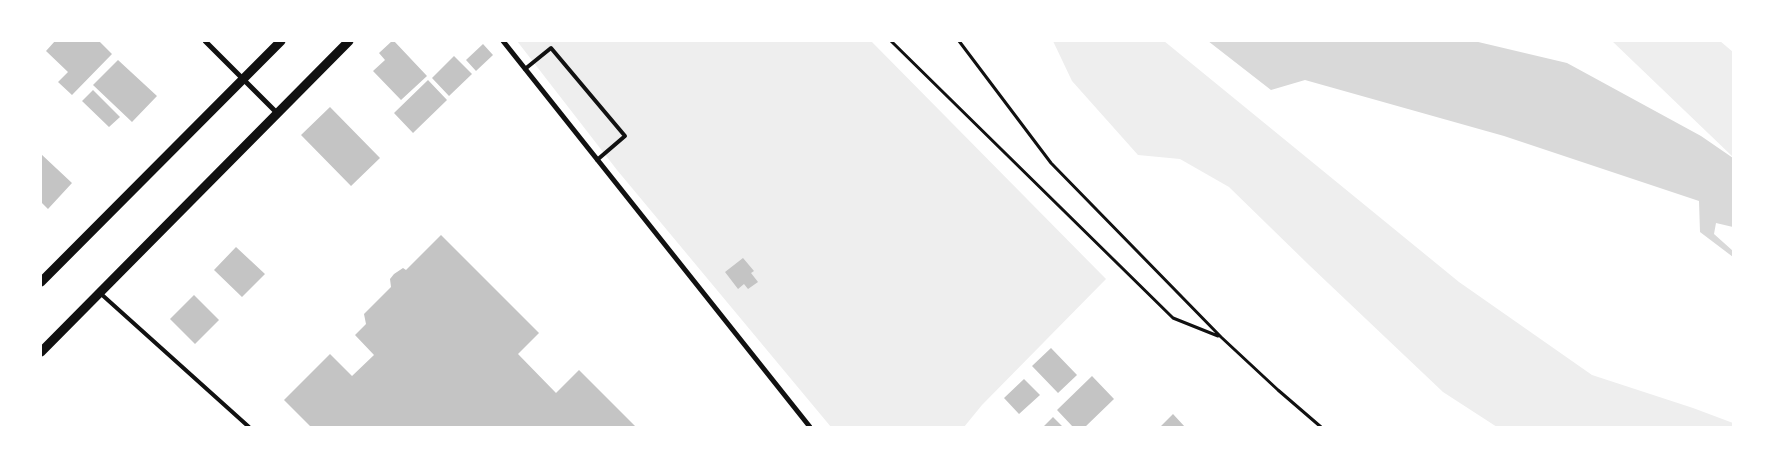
<!DOCTYPE html>
<html>
<head>
<meta charset="utf-8">
<style>
  body { margin:0 }
  #map { position:relative; width:1774px; height:468px; overflow:hidden; background:#fff; font-family:"Exo 2",sans-serif }
  canvas { display:block }
  .frame { position:absolute; inset:0; border:42px solid #fff; pointer-events:none }
</style>
</head>
<body>
<div id="map">
<canvas width="1774" height="468"></canvas>
<div class="frame"></div>
</div>
<script>
const g = document.querySelector('canvas').getContext('2d');
g.lineJoin = 'round';
function paint(path, color) {
  g.fillStyle = color;
  g.fill(path, 'evenodd');
}
function shape(rows) {
  const path = new Path2D();
  for (const r of rows) {
    path.moveTo(r[0], r[1]);
    for (let i = 2; i < r.length; i += 2) path.lineTo(r[i], r[i + 1]);
  }
  return path;
}
function stroke(path, color, width, dash) {
  g.strokeStyle = color;
  g.lineWidth = width;
  g.lineCap = dash ? 'butt' : 'round';
  g.setLineDash(dash || []);
  g.stroke(path);
}
const green = shape([
  [517,41,871,41,1106,279,982,405,964,427,831,427,617,170],
  [1053,41,1164,41,1459,282,1592,375,1693,408,1733,423,1733,427,1497,427,1443,392,1309,265,1229,187,1180,159,1138,155,1072,81],
  [1612,41,1720,41,1733,52,1733,157]
]);
const water = shape([
  [1208,41,1474,41,1567,63,1701,136,1733,158,1733,227,1716,223,1714,234,1733,251,1733,257,1700,232,1699,201,1504,136,1305,80,1271,90]
]);
const building = shape([
  [55,41,99,41,112,54,72,95,58,82,68,72,46,51],
  [392,41,394,41,427,76,401,100,373,71,385,60,379,53],
  [483,44,493,55,476,71,466,60],
  [454,56,472,74,449,96,432,78],
  [118,60,157,96,132,122,93,85],
  [428,80,447,100,413,133,394,113],
  [93,90,120,117,109,127,82,101],
  [330,107,380,158,351,186,301,135],
  [41,154,72,183,48,209,41,202],
  [441,235,539,333,518,354,556,393,579,370,636,427,311,427,284,400,330,354,352,376,374,355,355,335,366,324,364,314,391,287,390,279,394,274,403,268,406,270],
  [236,247,265,274,242,297,214,270],
  [743,258,754,271,751,273,758,282,748,289,744,284,738,289,725,272],
  [194,295,219,320,195,344,170,319],
  [1051,348,1077,375,1058,393,1032,366],
  [1092,376,1114,399,1085,427,1073,427,1057,410],
  [1024,379,1040,395,1019,414,1004,398],
  [1173,414,1185,427,1160,427],
  [1053,417,1063,427,1043,427]
]);
const path = shape([
  [891,41,1173,318,1218,336],
  [959,41,1051,163,1221,337,1278,390,1321,427]
]);
const service = shape([
  [525,69,551,48,625,136,597,160],
  [100,293,249,427]
]);
const minor = shape([
  [205,41,278,114],
  [503,41,810,427]
]);
const tertiary = shape([
  [41,282,281,41],
  [41,352,349,41]
]);
paint(green, '#eee');
paint(water, '#d9d9d9');
paint(building, '#c4c4c4');
stroke(path, '#111', 3);
stroke(service, '#111', 4);
stroke(minor, '#111', 5);
stroke(tertiary, '#111', 9);
</script>
</body>
</html>
